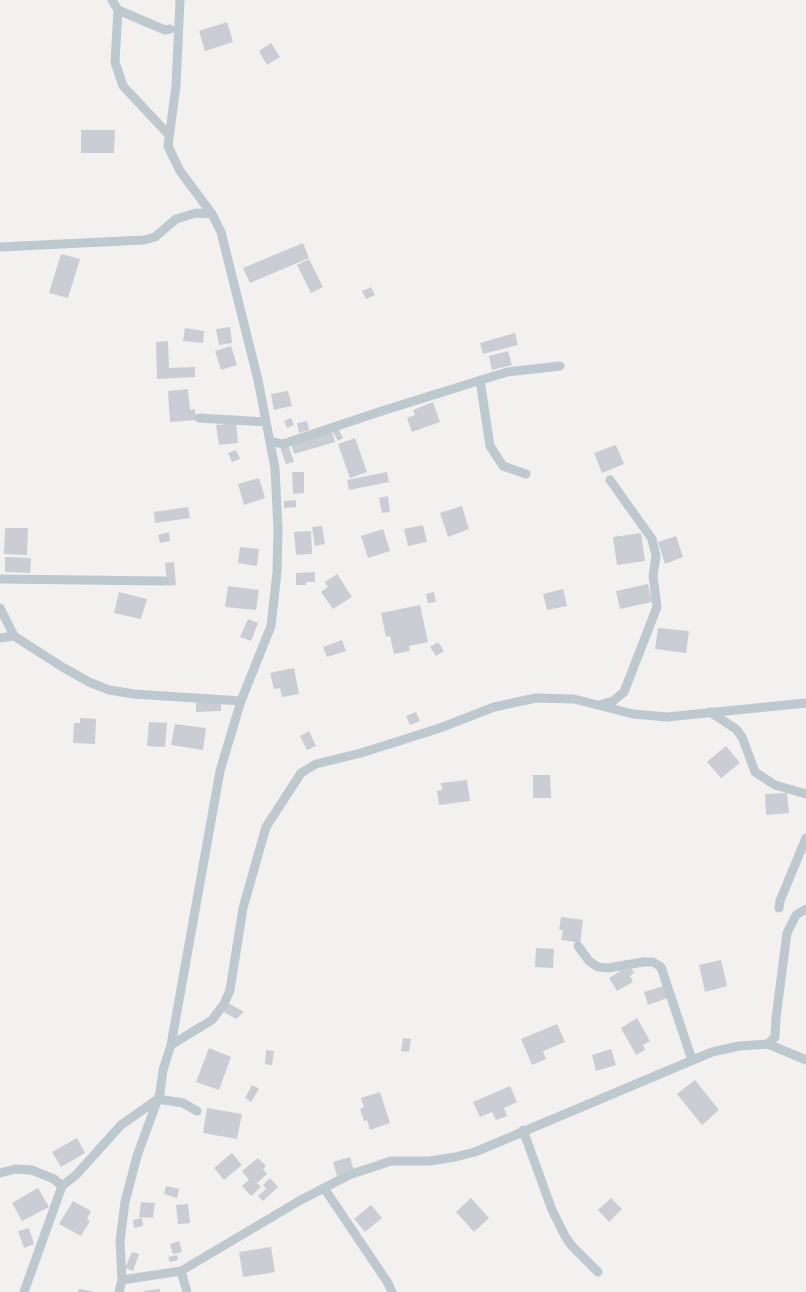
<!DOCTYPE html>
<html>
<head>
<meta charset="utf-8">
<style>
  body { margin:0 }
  canvas { display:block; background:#f3f0f0 }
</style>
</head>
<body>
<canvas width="806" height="1292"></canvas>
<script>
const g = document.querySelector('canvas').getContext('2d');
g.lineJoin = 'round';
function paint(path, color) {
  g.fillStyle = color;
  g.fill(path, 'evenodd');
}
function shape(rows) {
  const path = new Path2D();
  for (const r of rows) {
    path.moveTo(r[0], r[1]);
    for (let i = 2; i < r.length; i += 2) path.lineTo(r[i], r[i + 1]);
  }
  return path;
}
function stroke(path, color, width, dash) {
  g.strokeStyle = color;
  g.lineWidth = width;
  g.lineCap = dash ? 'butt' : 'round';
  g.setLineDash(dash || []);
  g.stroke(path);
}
const building = shape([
  [227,22,233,42,205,51,199,31],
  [271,43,280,57,267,65,259,51],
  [81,130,115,130,114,153,81,153],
  [303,243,309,258,250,283,243,268],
  [61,254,80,259,68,298,49,293],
  [309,259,323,287,311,293,297,265],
  [371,287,375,295,366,299,362,291],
  [230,327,232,343,219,345,216,329],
  [185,328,204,331,203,343,183,341],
  [515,333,518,345,483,354,480,343],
  [168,341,169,368,195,367,195,377,157,379,156,342],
  [231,346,237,365,221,370,215,351],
  [508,351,512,365,492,370,489,356],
  [188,389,190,410,195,409,196,420,170,422,168,391],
  [288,391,292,406,274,410,271,394],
  [433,402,440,422,412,432,407,418,415,415,413,410],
  [291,418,294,425,287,428,284,421],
  [307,421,309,430,299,433,297,423],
  [236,423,238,443,219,445,216,425],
  [338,428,343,438,338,441,332,431],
  [332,432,335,442,294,454,291,444],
  [355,438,367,472,350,478,338,444],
  [288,444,294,462,286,464,280,447],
  [616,445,624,464,602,473,594,453],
  [236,450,240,459,232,462,228,453],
  [292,472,304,472,304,493,293,494],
  [387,472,389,482,349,490,347,480],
  [259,478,265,498,244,505,238,484],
  [388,496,390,512,382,513,379,498],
  [296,500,296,507,284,508,284,501],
  [462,506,469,529,448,537,440,513],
  [188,507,190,518,155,523,154,512],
  [423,525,427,542,408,546,404,529],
  [322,526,325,544,315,546,312,527],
  [5,528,28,528,27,555,4,554],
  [383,529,390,551,368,558,361,536],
  [311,531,312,554,296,555,294,532],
  [169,532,170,541,160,543,158,535],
  [641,533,645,561,617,565,613,537],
  [676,536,683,557,665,564,658,542],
  [240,547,259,549,257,566,238,563],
  [5,557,31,558,30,573,5,572],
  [174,562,176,585,167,586,165,563],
  [315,572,315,582,306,582,306,585,296,585,296,573],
  [337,574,352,597,333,609,321,592,328,587,325,582],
  [648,584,652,602,620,609,616,591],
  [228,586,259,590,256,610,225,607],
  [563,589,567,606,547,610,543,594],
  [119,592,147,599,141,619,114,613],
  [434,592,436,602,428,603,426,594],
  [420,605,428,642,409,646,410,651,394,654,390,636,386,637,381,613],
  [248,619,258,623,251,641,240,637],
  [658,628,689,631,686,653,655,649],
  [342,640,346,651,327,657,323,647],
  [438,642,444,651,436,656,430,647],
  [294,668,299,694,282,697,280,688,274,689,270,673],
  [221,702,221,711,196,712,196,703],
  [416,712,420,721,410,725,406,716],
  [80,718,96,719,95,744,73,743,74,723,80,723],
  [149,722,167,723,165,747,147,746],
  [175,724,206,728,203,750,171,745],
  [309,731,316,746,307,750,300,736],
  [726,746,740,763,721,778,707,762],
  [533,775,550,775,551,798,533,798],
  [467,780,470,801,439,805,437,791,442,790,441,783],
  [787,793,789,813,766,815,765,794],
  [561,917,583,920,580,943,561,940,563,930,559,930],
  [536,948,554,949,553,968,535,967],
  [721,960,727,986,705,992,699,965],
  [630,965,634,973,630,976,633,982,617,991,609,978],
  [664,986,668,998,648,1005,644,992],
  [228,1003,244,1012,236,1019,224,1012],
  [637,1018,650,1041,643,1045,645,1050,636,1055,621,1028],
  [557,1024,565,1042,543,1051,546,1059,532,1065,521,1039],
  [403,1038,411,1039,409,1052,401,1051],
  [209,1048,231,1057,219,1090,196,1082],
  [611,1049,616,1065,596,1071,592,1055],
  [266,1050,274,1051,272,1065,265,1064],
  [695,1080,719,1110,702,1125,677,1094],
  [252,1085,259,1089,251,1102,245,1098],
  [510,1086,517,1102,504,1108,507,1116,496,1120,492,1112,480,1117,473,1102],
  [380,1092,390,1123,370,1130,367,1120,364,1121,360,1109,364,1107,361,1098],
  [207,1108,242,1114,237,1139,203,1133],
  [77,1138,85,1153,61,1167,52,1152],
  [232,1153,242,1165,224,1180,214,1168],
  [350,1157,354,1171,337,1176,333,1162],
  [258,1158,266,1166,263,1169,267,1174,257,1183,261,1187,251,1196,242,1186,249,1180,242,1171],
  [270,1178,278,1187,263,1201,258,1196,266,1189,263,1185],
  [166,1186,179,1189,177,1198,164,1194],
  [38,1188,49,1207,22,1221,12,1203],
  [471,1198,489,1218,474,1232,456,1212],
  [611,1198,622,1209,609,1222,598,1210],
  [73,1201,91,1211,87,1219,90,1221,81,1236,59,1224],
  [141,1202,155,1203,153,1218,139,1217],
  [188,1204,190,1223,178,1224,176,1205],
  [371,1205,382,1218,365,1232,354,1219],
  [142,1218,143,1226,134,1228,133,1220],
  [29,1228,34,1244,24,1248,18,1231],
  [179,1241,182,1252,173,1254,170,1244],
  [271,1247,275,1272,243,1277,239,1252],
  [132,1252,139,1254,133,1271,125,1268],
  [177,1255,178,1260,170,1262,168,1257],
  [79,1289,92,1291,92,1292,78,1292],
  [160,1289,160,1292,144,1292,143,1291]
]);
const minor = shape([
  [112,0,118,10,115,62,123,86,169,135],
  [118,10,165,30,170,29],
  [0,247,144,240,155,237,176,219,196,213,212,214],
  [480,380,490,446,503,466,526,474],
  [199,418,266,422],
  [270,441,282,444,289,442,385,410,507,372,560,366],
  [0,579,164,581],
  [0,608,14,636],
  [0,638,14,636,64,668,89,682,109,690,134,694,241,701],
  [599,705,613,701,624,692,657,607,653,576,656,556,652,539,610,480],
  [710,712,736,729,742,737,755,772,775,785,806,794],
  [779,908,780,901,806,838],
  [578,946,589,961,598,967,608,968,643,962,653,962,661,967,692,1060],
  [768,1044,806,1060],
  [171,1045,212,1020,224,1004,230,990,243,908,266,827,301,773,316,764,361,753,440,728,494,707,536,698,574,699,633,714,667,717,806,703],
  [523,1130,552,1210,565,1236,571,1245,598,1272],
  [0,1173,16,1169,32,1170,54,1179,62,1186,76,1175,121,1125,158,1099,183,1103,197,1111],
  [324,1188,388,1283,392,1292],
  [181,1271,187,1292],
  [122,1280,181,1271,299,1201,349,1175,391,1161,430,1161,455,1157,475,1152,712,1052,739,1046,768,1044,775,1037,776,1018,787,933,796,915,806,909],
  [24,1292,62,1186],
  [119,1292,122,1280,120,1241,125,1202,137,1156,160,1093,163,1070,171,1045,220,771,241,701,271,626,277,572,278,529,275,468,258,380,221,232,212,214,180,171,168,146,176,86,180,0]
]);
paint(building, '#cacdd3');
stroke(minor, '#bec8cf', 9);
</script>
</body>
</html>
